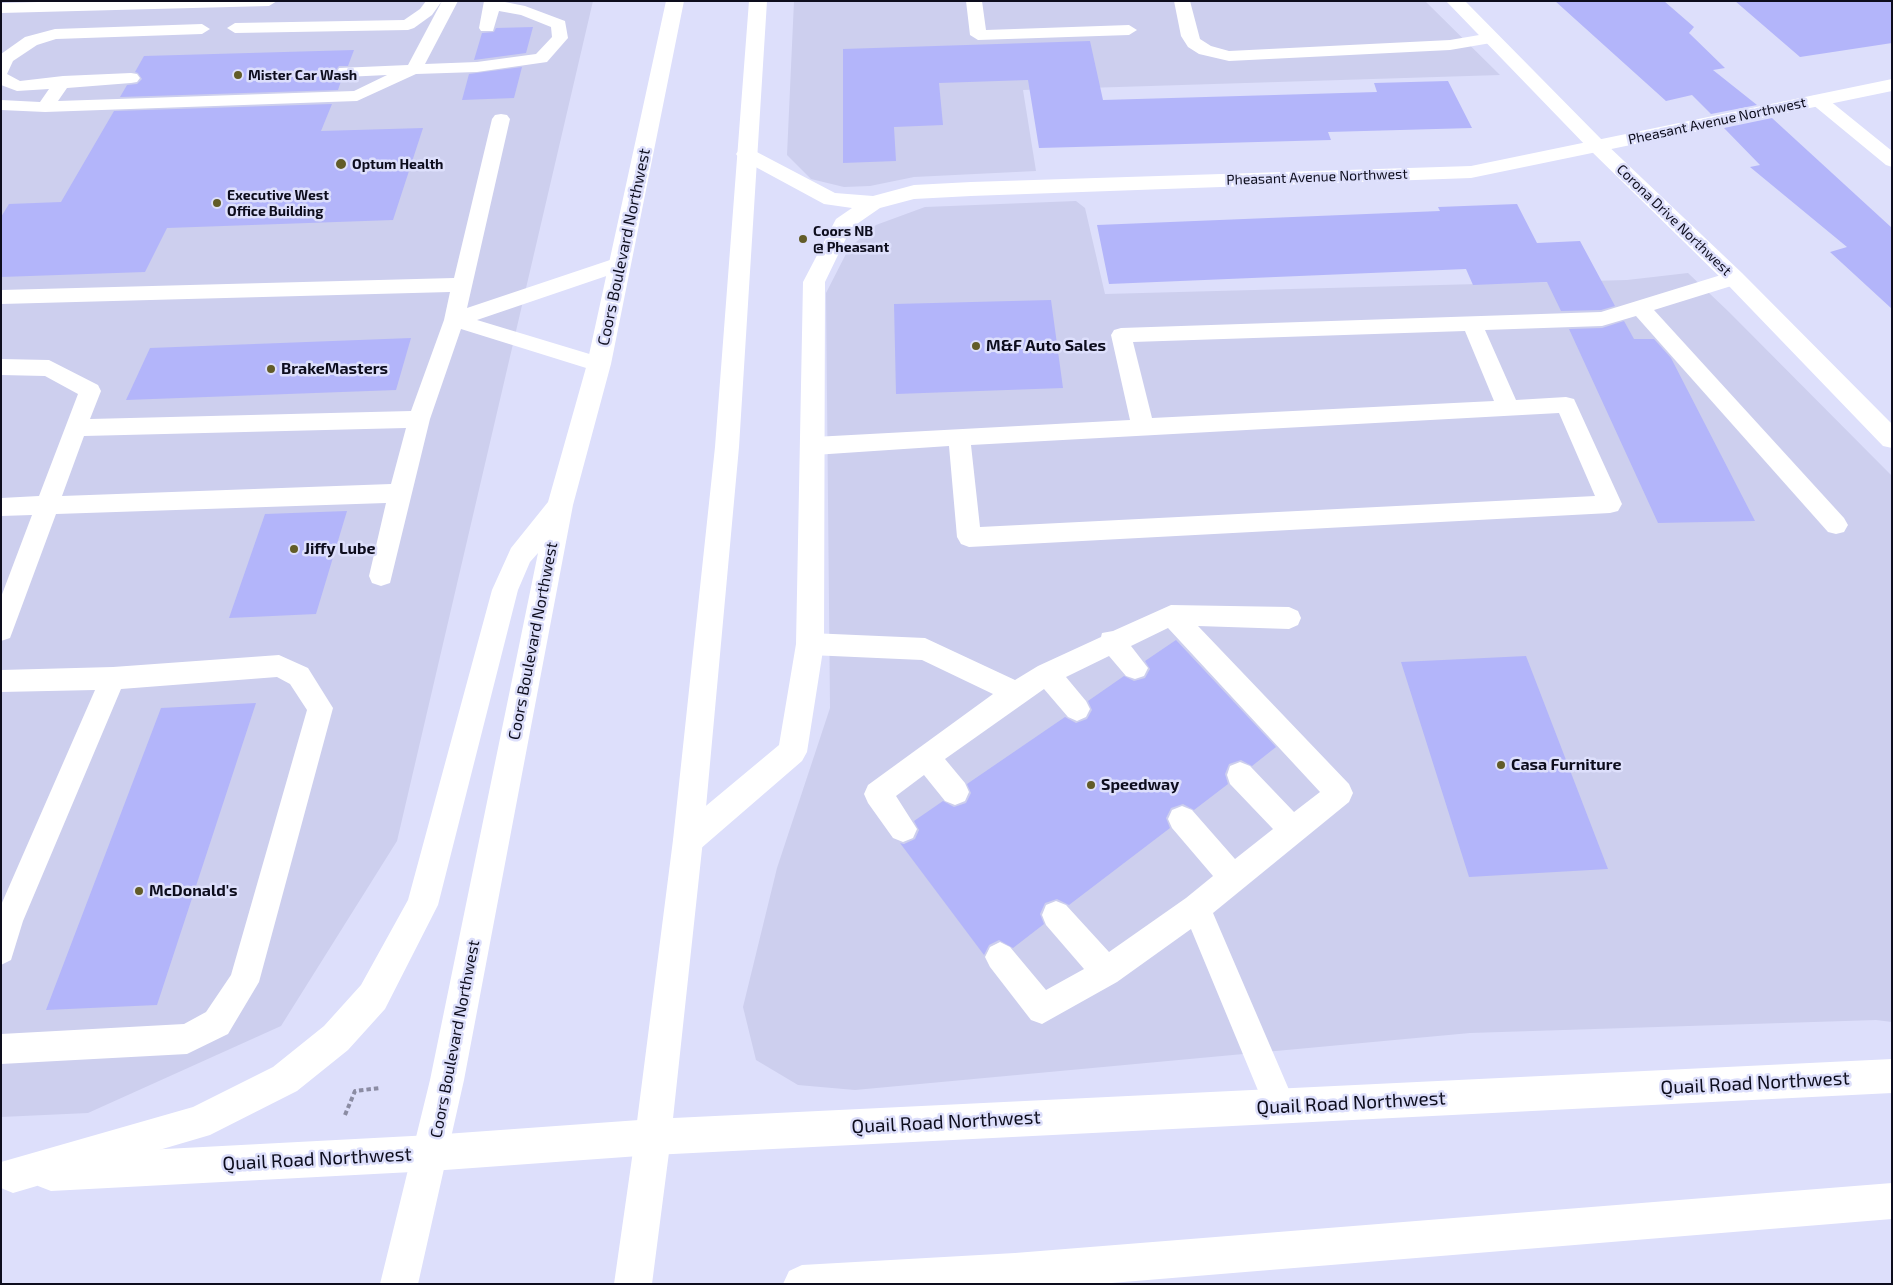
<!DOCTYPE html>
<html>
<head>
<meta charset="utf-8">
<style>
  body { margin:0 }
  #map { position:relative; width:1893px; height:1285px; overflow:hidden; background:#dddffb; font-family:"Exo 2",sans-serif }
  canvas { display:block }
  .frame { position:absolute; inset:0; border:2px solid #0d0d1d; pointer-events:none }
</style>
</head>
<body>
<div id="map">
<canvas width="1893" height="1285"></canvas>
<div class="frame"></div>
</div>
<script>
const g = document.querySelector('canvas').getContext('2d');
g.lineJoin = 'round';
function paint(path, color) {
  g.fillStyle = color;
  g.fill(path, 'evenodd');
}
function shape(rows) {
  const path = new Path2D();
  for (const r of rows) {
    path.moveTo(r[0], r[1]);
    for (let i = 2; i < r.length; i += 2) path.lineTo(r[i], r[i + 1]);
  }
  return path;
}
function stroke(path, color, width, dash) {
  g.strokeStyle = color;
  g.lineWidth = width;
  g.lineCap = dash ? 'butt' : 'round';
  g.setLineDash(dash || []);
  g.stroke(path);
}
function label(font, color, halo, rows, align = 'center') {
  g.font = font + ' "Exo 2",sans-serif';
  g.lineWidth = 5;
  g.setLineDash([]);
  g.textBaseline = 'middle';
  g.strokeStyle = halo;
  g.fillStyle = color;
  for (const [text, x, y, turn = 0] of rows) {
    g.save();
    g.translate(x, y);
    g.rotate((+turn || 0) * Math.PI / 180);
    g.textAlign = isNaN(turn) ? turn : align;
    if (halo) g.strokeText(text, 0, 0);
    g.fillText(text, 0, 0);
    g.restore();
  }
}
const built = shape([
  [1,1,593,1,397,841,281,1026,88,1113,1,1117],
  [794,1,1425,1,1500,75,1023,90,1036,171,914,177,870,186,844,187,811,179,787,155],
  [1076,201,1085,208,1105,294,1627,280,1688,273,1729,312,1892,476,1892,1022,1876,1020,1470,1033,855,1090,798,1085,756,1060,743,1007,777,868,830,708,826,293,849,248,876,225,925,207]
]);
const building = shape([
  [1555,1,1664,1,1694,27,1689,33,1725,68,1713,70,1757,105,1711,114,1692,95,1666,101],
  [1735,1,1892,1,1892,43,1800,57],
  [533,27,526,53,474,60,482,33,494,32,496,28],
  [1090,41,1103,100,1377,92,1374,83,1448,81,1472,128,1328,132,1331,140,1039,148,1028,80,939,83,943,125,894,127,896,161,843,163,843,49],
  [354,50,348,66,339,66,335,71,337,77,342,78,338,90,120,97,127,85,137,84,142,79,138,73,135,72,144,56],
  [522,67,514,98,462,100,469,74],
  [332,104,321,131,423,128,393,220,167,228,145,272,1,277,1,217,9,204,61,202,114,111],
  [1772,118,1892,228,1892,309,1830,252,1847,247,1750,167,1760,165,1724,128],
  [1517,204,1537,243,1580,241,1615,306,1601,310,1561,311,1547,282,1473,285,1466,269,1109,284,1097,225,1440,211,1438,207],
  [1051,300,1063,388,896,394,894,304],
  [1624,321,1634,339,1654,339,1671,358,1755,521,1658,523,1569,329,1602,328],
  [411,338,396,390,126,400,150,348],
  [347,511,316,614,229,618,265,514],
  [1176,640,1276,747,1252,766,1241,760,1229,764,1225,774,1228,784,1194,810,1183,804,1171,808,1166,818,1170,828,1069,905,1057,899,1045,903,1040,914,1044,924,1013,948,999,940,989,945,984,955,900,843,904,844,915,839,919,830,914,821,943,801,954,807,966,803,971,793,967,784,1065,717,1076,723,1087,719,1092,710,1088,701,1124,676,1134,681,1145,678,1150,669,1145,661],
  [1526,656,1608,869,1469,877,1401,662],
  [256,703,157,1005,46,1010,161,708]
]);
const path = shape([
  [345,1115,355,1091,380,1088]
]);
const service = shape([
  [76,1,277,1,269,6,1,13,1,3,76,1],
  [426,1,442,1,432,15,414,28,408,30,235,33,227,28,235,23,404,20,420,9,426,1],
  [442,1,458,1,425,64,477,62,536,54,552,37,551,27,521,15,499,11,493,31,481,31,479,28,484,1,500,1,525,6,565,21,568,38,547,62,477,72,416,74,357,101,45,112,1,110,1,100,40,102,49,89,17,91,1,85,1,54,25,37,55,29,202,24,210,29,202,34,56,39,37,45,13,61,7,74,20,81,63,76,131,73,137,74,140,78,137,82,131,83,67,88,58,101,354,91,387,75,345,77,339,76,337,72,339,68,408,65,442,1],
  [966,1,982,1,986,30,1129,25,1137,30,1129,35,978,40,970,35,966,1],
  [1174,1,1190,1,1200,39,1211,46,1229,51,1450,40,1491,33,1497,35,1499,38,1497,41,1491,43,1450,50,1229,61,1199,54,1188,47,1181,36,1174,1],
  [1818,95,1824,96,1892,151,1892,167,1886,165,1812,104,1809,100,1812,96,1818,95],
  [501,114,507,115,510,119,467,308,613,259,620,257,627,259,630,264,627,269,477,320,606,359,610,364,606,369,599,372,461,329,430,419,390,583,381,586,372,583,369,576,386,503,56,514,13,630,10,638,1,641,1,597,32,515,1,516,1,498,39,496,78,394,45,376,1,375,1,359,49,360,98,385,101,391,90,419,411,411,444,320,450,292,1,304,1,290,454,278,492,119,495,115,501,114],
  [406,428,391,484,62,496,84,436,406,428],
  [1734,271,1741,273,1744,278,1741,283,1654,310,1844,518,1848,525,1844,532,1836,534,1828,532,1636,316,1602,326,1485,330,1516,400,1566,397,1574,399,1622,504,1618,511,1610,513,969,547,961,544,957,537,949,446,814,455,806,452,803,446,806,440,814,437,1130,420,1111,335,1114,330,1121,328,1601,312,1734,271],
  [1465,331,1494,401,1152,418,1133,342,1465,331],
  [1559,413,1595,496,980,527,971,445,1559,413],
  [1171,605,1289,607,1298,611,1301,618,1298,625,1289,629,1198,626,1349,784,1353,793,1349,802,1213,913,1296,1106,1291,1117,1280,1122,1269,1117,1191,929,1117,982,1042,1024,1031,1020,990,967,985,957,990,947,1000,942,1010,947,1046,990,1084,969,1046,925,1042,915,1046,905,1056,901,1066,905,1109,952,1186,898,1213,876,1172,828,1168,819,1172,810,1182,806,1192,810,1235,859,1273,829,1230,784,1227,775,1230,766,1240,762,1250,766,1294,812,1320,792,1168,628,1131,646,1148,668,1144,676,1135,679,1126,676,1109,656,1066,677,1086,701,1090,709,1086,717,1077,721,1068,717,1044,689,945,759,965,783,969,792,965,801,955,805,945,801,924,775,896,796,917,829,913,838,903,842,893,838,868,803,864,794,868,785,993,694,922,660,810,655,801,652,797,644,801,636,810,633,925,638,1015,680,1038,666,1101,637,1102,633,1113,631,1171,605],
  [279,655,308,668,333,708,259,982,228,1034,187,1054,1,1064,1,1034,184,1024,206,1012,231,975,307,710,290,684,277,677,121,689,23,921,11,960,1,965,1,905,95,690,1,692,1,670,113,667,279,655]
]);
const minor = shape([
  [1892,79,1892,91,1471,178,971,196,914,199,880,208,851,228,825,282,824,644,807,752,802,761,699,850,688,855,677,850,673,840,677,830,779,745,796,644,803,282,836,219,852,208,824,204,739,158,736,154,739,150,746,148,753,150,835,193,873,196,914,185,971,182,1471,166,1892,79]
]);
const tertiary = shape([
  [1446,1,1465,1,1604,142,1742,273,1892,424,1892,448,1883,446,1726,283,1590,150,1446,1],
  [1892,1059,1892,1093,653,1155,431,1171,51,1191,38,1186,33,1173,38,1160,51,1155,431,1135,653,1119,1892,1059],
  [1892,1183,1892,1219,1099,1284,783,1284,789,1271,802,1265,1015,1253,1892,1183]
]);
const primary = shape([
  [666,1,684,1,611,364,573,505,464,1080,418,1284,380,1284,430,1080,538,553,530,562,518,590,438,905,385,1009,348,1050,297,1091,210,1135,13,1193,1,1188,1,1162,193,1107,273,1067,324,1026,361,985,408,900,492,590,511,548,548,502,587,364,666,1],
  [749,1,767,1,739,447,703,840,671,1137,652,1284,614,1284,635,1137,673,840,715,447,749,1],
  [1015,1253,1028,1259,1034,1272,1029,1284,971,1284,977,1271,1015,1253]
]);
const markers = [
  [238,75,5,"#625c28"],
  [341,164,6,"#625c28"],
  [217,203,5,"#625c28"],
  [803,239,5,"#625c28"],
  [976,346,5,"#625c28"],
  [271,369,5,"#625c28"],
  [294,549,5,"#625c28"],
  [1501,765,5,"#625c28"],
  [1091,785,5,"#625c28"],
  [139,891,5,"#625c28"]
];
const farPoinames = [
  ["Mister Car Wash",248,75],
  ["Optum Health",352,164],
  ["Executive West",227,195],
  ["Office Building",227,211],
  ["Coors NB",813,231],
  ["@ Pheasant",813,247]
];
const farStreetnames = [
  ["Pheasant Avenue Northwest",1717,121,-12],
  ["Pheasant Avenue Northwest",1317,177,-2],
  ["Corona Drive Northwest",1674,220,44]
];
const streetNames = [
  ["Coors Boulevard Northwest",624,247,-78],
  ["Coors Boulevard Northwest",533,641,-79],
  ["Coors Boulevard Northwest",455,1039,-79]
];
const poiNames = [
  ["M&F Auto Sales",986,346],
  ["BrakeMasters",281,369],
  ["Jiffy Lube",304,549],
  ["Casa Furniture",1511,765],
  ["Speedway",1101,785],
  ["McDonald's",149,891]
];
const nearStreetnames = [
  ["Quail Road Northwest",1755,1083,-3],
  ["Quail Road Northwest",1351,1103,-3],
  ["Quail Road Northwest",946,1122,-3],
  ["Quail Road Northwest",317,1159,-3]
];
paint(built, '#cdcfee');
paint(building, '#b3b5fa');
stroke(path, '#8b8ca3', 4, [4.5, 3]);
paint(service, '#fff');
paint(minor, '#fff');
paint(tertiary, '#fff');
paint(primary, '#fff');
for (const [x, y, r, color] of markers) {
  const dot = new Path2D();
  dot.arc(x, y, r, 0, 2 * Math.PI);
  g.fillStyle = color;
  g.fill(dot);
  stroke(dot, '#dddffb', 2);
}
label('bold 14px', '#0d0d1d', '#dddffb', farPoinames, 'left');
label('14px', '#0d0d1d', '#dddffb', farStreetnames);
label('16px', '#0d0d1d', '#dddffb', streetNames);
label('bold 16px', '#0d0d1d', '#dddffb', poiNames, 'left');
label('19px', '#0d0d1d', '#dddffb', nearStreetnames);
</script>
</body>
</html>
